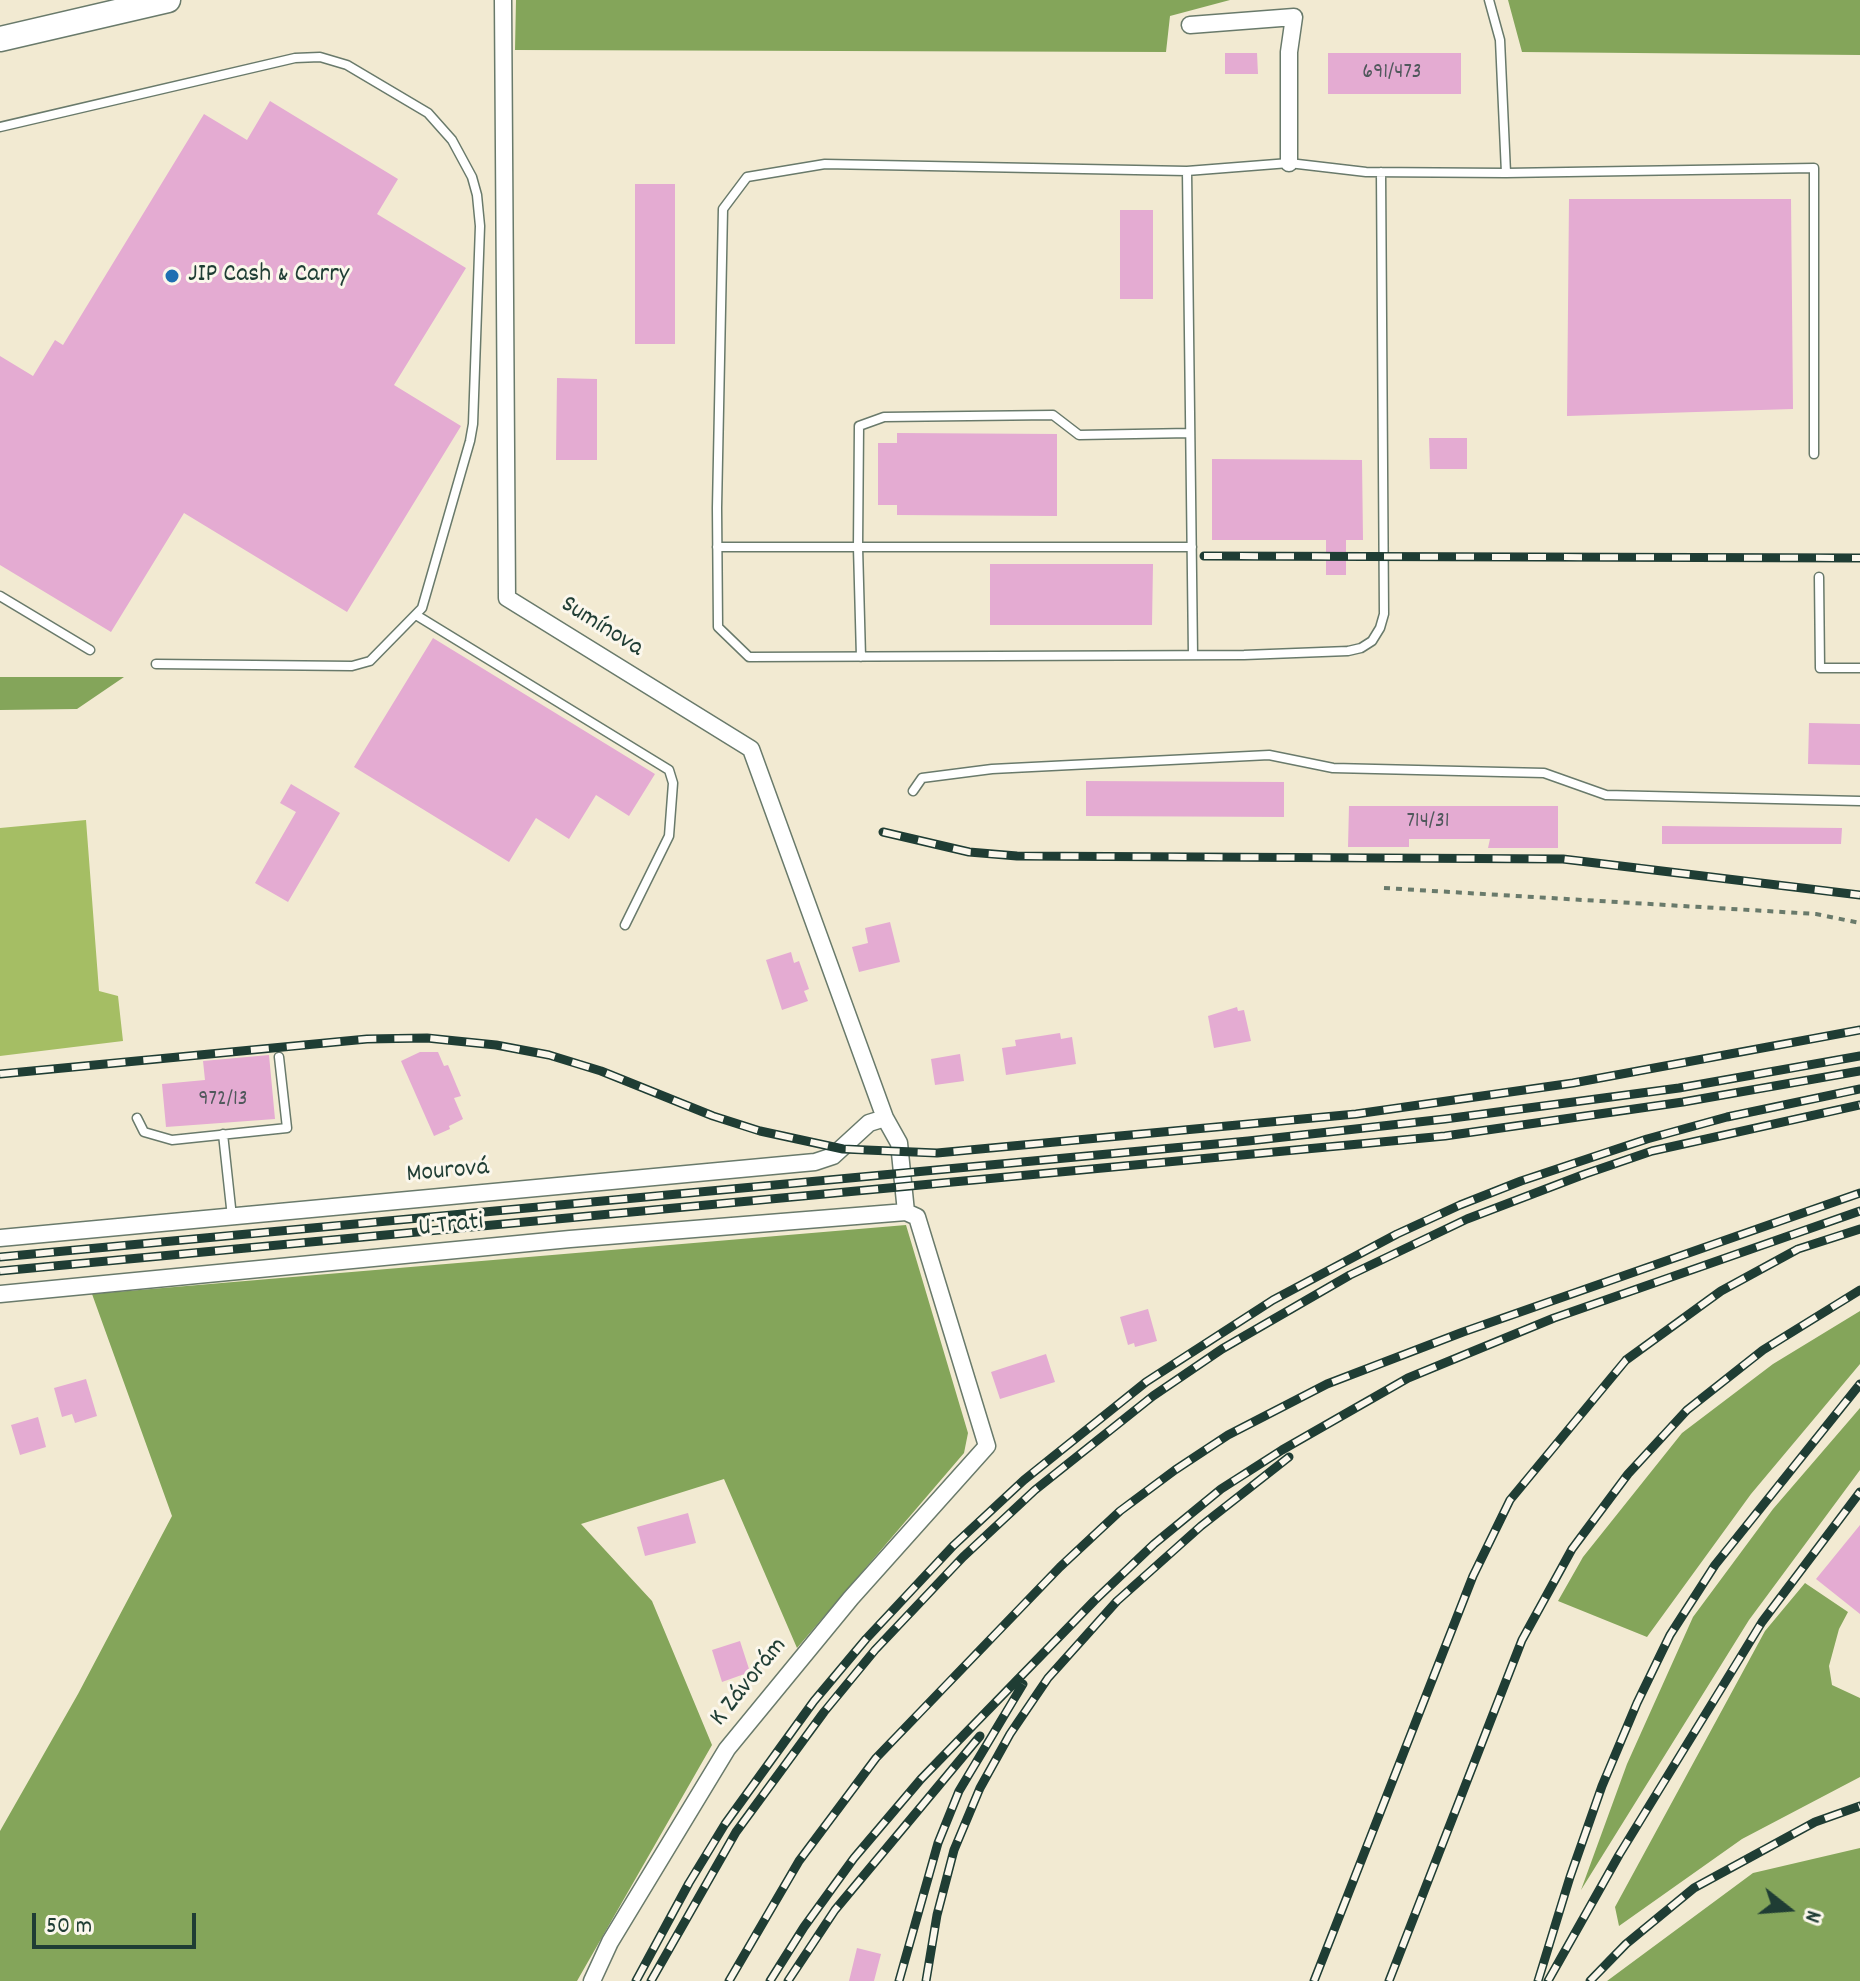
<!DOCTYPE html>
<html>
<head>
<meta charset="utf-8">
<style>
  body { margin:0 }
  #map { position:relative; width:1860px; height:1981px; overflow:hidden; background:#f2ead2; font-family:Dekko,sans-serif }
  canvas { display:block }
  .north { position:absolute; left:1748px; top:1869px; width:80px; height:80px; -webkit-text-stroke:6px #fbf7ec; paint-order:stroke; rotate:107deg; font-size:22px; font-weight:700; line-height:32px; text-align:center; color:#1f3d34 }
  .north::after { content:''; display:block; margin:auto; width:28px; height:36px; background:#1f3d34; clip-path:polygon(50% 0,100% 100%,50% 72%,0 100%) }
  .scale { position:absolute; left:32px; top:1913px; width:164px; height:36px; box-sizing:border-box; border:4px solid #1f3d34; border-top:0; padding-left:10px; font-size:24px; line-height:28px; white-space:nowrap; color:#1f3d34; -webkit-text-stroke:6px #fbf7ec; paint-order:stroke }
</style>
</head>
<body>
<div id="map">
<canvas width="1860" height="1981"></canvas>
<div class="north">N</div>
<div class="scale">50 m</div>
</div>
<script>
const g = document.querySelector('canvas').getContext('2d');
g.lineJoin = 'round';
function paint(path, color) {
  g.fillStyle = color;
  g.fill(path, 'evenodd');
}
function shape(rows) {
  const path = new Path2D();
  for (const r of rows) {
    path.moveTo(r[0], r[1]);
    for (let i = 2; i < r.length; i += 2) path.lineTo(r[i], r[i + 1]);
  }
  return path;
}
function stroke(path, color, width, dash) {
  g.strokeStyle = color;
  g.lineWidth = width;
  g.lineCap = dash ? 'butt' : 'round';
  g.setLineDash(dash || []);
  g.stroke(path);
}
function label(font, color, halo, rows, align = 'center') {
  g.font = font + ' Dekko,sans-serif';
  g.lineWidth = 6;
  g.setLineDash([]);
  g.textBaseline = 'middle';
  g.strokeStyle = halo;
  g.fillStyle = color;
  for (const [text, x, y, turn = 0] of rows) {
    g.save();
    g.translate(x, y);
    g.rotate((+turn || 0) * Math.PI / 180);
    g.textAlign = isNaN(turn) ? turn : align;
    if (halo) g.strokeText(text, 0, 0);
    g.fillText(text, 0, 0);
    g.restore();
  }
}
const green = shape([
  [86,820,99,991,118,996,123,1041,0,1056,0,828]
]);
const forest = shape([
  [516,0,1230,0,1170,16,1166,52,515,50],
  [1508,0,1860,0,1860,55,1522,52],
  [0,677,124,677,77,709,0,710],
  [906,1225,968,1433,964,1453,797,1648,724,1479,581,1524,652,1601,712,1745,577,1981,0,1981,0,1831,78,1694,172,1516,92,1294],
  [1860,1311,1860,1364,1751,1494,1647,1637,1558,1601,1583,1557,1682,1433,1773,1364],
  [1860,1408,1860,1470,1749,1620,1581,1890,1627,1764,1693,1617,1773,1509],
  [1805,1583,1848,1612,1839,1629,1829,1666,1832,1685,1860,1698,1860,1777,1742,1839,1619,1926,1615,1907,1765,1631],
  [1860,1848,1860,1981,1607,1981,1753,1873]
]);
const building = shape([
  [1225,53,1257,53,1258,74,1225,74],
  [1328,53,1461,53,1461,94,1328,94],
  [270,101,398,179,377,214,466,268,394,385,461,426,347,612,184,513,111,632,0,565,0,356,33,376,55,340,63,345,204,114,247,140],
  [635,184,675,184,675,344,635,344],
  [1569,199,1791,199,1793,409,1567,416],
  [1120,210,1153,210,1153,299,1120,299],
  [557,378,597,379,597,460,556,460],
  [897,433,1057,434,1057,516,897,515,897,505,878,505,878,443,897,443],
  [1429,438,1467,438,1467,469,1430,469],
  [1212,459,1362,460,1363,540,1346,540,1346,575,1326,575,1326,540,1212,540],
  [990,564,1153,564,1152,625,990,625],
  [433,638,655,774,629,816,596,795,569,839,536,818,509,862,354,767],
  [1809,723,1860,724,1860,765,1808,764],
  [1086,781,1284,782,1284,817,1086,816],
  [291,784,340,813,288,902,255,883,296,812,280,803],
  [1349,806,1558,806,1558,848,1488,848,1490,839,1409,839,1409,847,1348,847],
  [1662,826,1842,828,1841,844,1662,844],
  [890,922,900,962,859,972,852,947,868,943,865,928],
  [791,952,794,963,799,961,809,989,804,991,808,1001,782,1010,766,960],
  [1237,1007,1238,1011,1244,1010,1251,1041,1214,1048,1208,1016],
  [1060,1033,1061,1039,1072,1037,1076,1064,1006,1075,1002,1048,1016,1046,1015,1040],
  [420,1052,438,1052,444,1066,448,1065,461,1096,454,1098,463,1119,449,1126,450,1129,434,1136,401,1061],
  [960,1054,964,1081,935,1085,931,1059],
  [269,1055,275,1119,166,1127,162,1084,205,1080,203,1061],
  [1148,1309,1157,1341,1135,1347,1134,1343,1128,1345,1120,1317],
  [1046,1354,1055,1382,1000,1399,991,1372],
  [86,1379,97,1416,75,1423,72,1414,62,1417,54,1388],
  [38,1417,46,1447,20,1455,11,1425],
  [688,1513,696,1543,645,1556,637,1527],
  [1860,1525,1860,1614,1816,1579],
  [740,1641,750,1672,722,1682,712,1650],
  [857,1948,881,1954,874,1981,849,1981]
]);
const path = shape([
  [1384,888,1816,914,1860,923]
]);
const service = shape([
  [1489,0,1500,40,1506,173],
  [0,127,295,58,320,57,347,65,428,113,452,140,472,177,477,195,480,226,473,424,470,441,422,608,370,661,352,666,156,664],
  [1187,171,1193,655],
  [1381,172,1384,614,1380,628,1372,641,1361,648,1348,651,1244,655,749,657,718,627,717,508,723,209,747,177,825,164,1187,171,1289,163,1366,172,1506,173,1814,168,1814,454],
  [717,547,1192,547],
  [1819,577,1820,668,1860,668],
  [0,596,90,650],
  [416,615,669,770,673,783,669,836,625,925],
  [861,657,858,547,859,426,884,417,1053,415,1079,435,1190,433],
  [913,791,922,778,992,769,1269,755,1333,768,1544,773,1606,795,1860,801],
  [137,1118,144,1132,172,1140,287,1128,279,1057],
  [223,1134,232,1217]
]);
const minor = shape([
  [503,0,507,598,751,749,885,1118,899,1143,906,1212,917,1217,987,1446,851,1598,727,1749,610,1942,592,1981],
  [1190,25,1294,17,1289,52,1289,163],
  [0,1238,815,1162,833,1156,869,1123,885,1118],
  [0,1294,570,1239,906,1212]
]);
const secondary = shape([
  [0,39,168,0]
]);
const rail = shape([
  [1204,556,1860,558],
  [883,832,969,852,1017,856,1563,859,1860,895],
  [0,1074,367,1039,427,1038,496,1045,549,1055,601,1071,713,1116,760,1131,843,1149,937,1153,1356,1114,1573,1083,1860,1030],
  [0,1257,1248,1141,1445,1119,1679,1088,1860,1056],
  [0,1271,1445,1136,1683,1102,1860,1071],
  [636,1981,689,1883,725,1824,814,1701,866,1639,953,1546,1024,1480,1146,1382,1273,1300,1397,1234,1460,1205,1521,1181,1647,1139,1727,1117,1860,1089],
  [651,1981,736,1832,824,1712,875,1650,963,1557,1035,1490,1153,1396,1222,1349,1350,1275,1467,1219,1585,1174,1652,1151,1860,1105],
  [729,1981,799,1861,876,1758,1060,1567,1120,1511,1175,1470,1228,1435,1327,1384,1463,1332,1860,1193],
  [770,1981,804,1927,854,1858,921,1779,1094,1601,1154,1544,1221,1489,1282,1450,1408,1378,1554,1318,1860,1211],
  [788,1981,835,1910,980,1736],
  [899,1981,938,1843,959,1791,1023,1684],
  [926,1981,937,1915,954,1850,980,1788,1010,1734,1048,1678,1117,1601,1201,1526,1289,1457],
  [1314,1981,1473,1576,1510,1500,1626,1360,1721,1291,1798,1249,1860,1229],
  [1389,1981,1522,1640,1572,1549,1628,1474,1687,1410,1763,1350,1860,1290],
  [1538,1981,1570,1877,1602,1786,1637,1703,1670,1635,1715,1565,1860,1384],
  [1548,1981,1619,1855,1762,1622,1860,1492],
  [1590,1981,1626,1944,1694,1888,1815,1822,1860,1806]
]);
const markers = [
  [172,276,8,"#1f6fb2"]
];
const numberNames = [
  ["691/473",1392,74],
  ["714/31",1428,823],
  ["972/13",223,1101]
];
const poiNames = [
  ["JIP Cash & Carry",188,276]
];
const streetNames = [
  ["Sumínova",601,628,32],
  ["Mourová",448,1173,-5],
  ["U Trati",451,1227,-6],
  ["K Závorám",750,1683,-51]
];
paint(green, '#a5be64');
paint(forest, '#84a55a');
paint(building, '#e4abd2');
stroke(service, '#697a6b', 11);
stroke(minor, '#697a6b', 19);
stroke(secondary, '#697a6b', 27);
stroke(path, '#697a6b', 4, [6, 6]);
stroke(service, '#fff', 8);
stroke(minor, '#fff', 16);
stroke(secondary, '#fff', 24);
stroke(rail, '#1f3d34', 9);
stroke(rail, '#fbf7ec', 6, [18]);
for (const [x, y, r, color] of markers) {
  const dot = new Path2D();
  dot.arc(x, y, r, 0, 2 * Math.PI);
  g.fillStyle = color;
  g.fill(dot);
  stroke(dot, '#fbf7ec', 3);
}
label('22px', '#50585c', null, numberNames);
label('26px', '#1f3d34', '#fbf7ec', poiNames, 'left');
label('26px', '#1f3d34', '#fbf7ec', streetNames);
</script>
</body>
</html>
